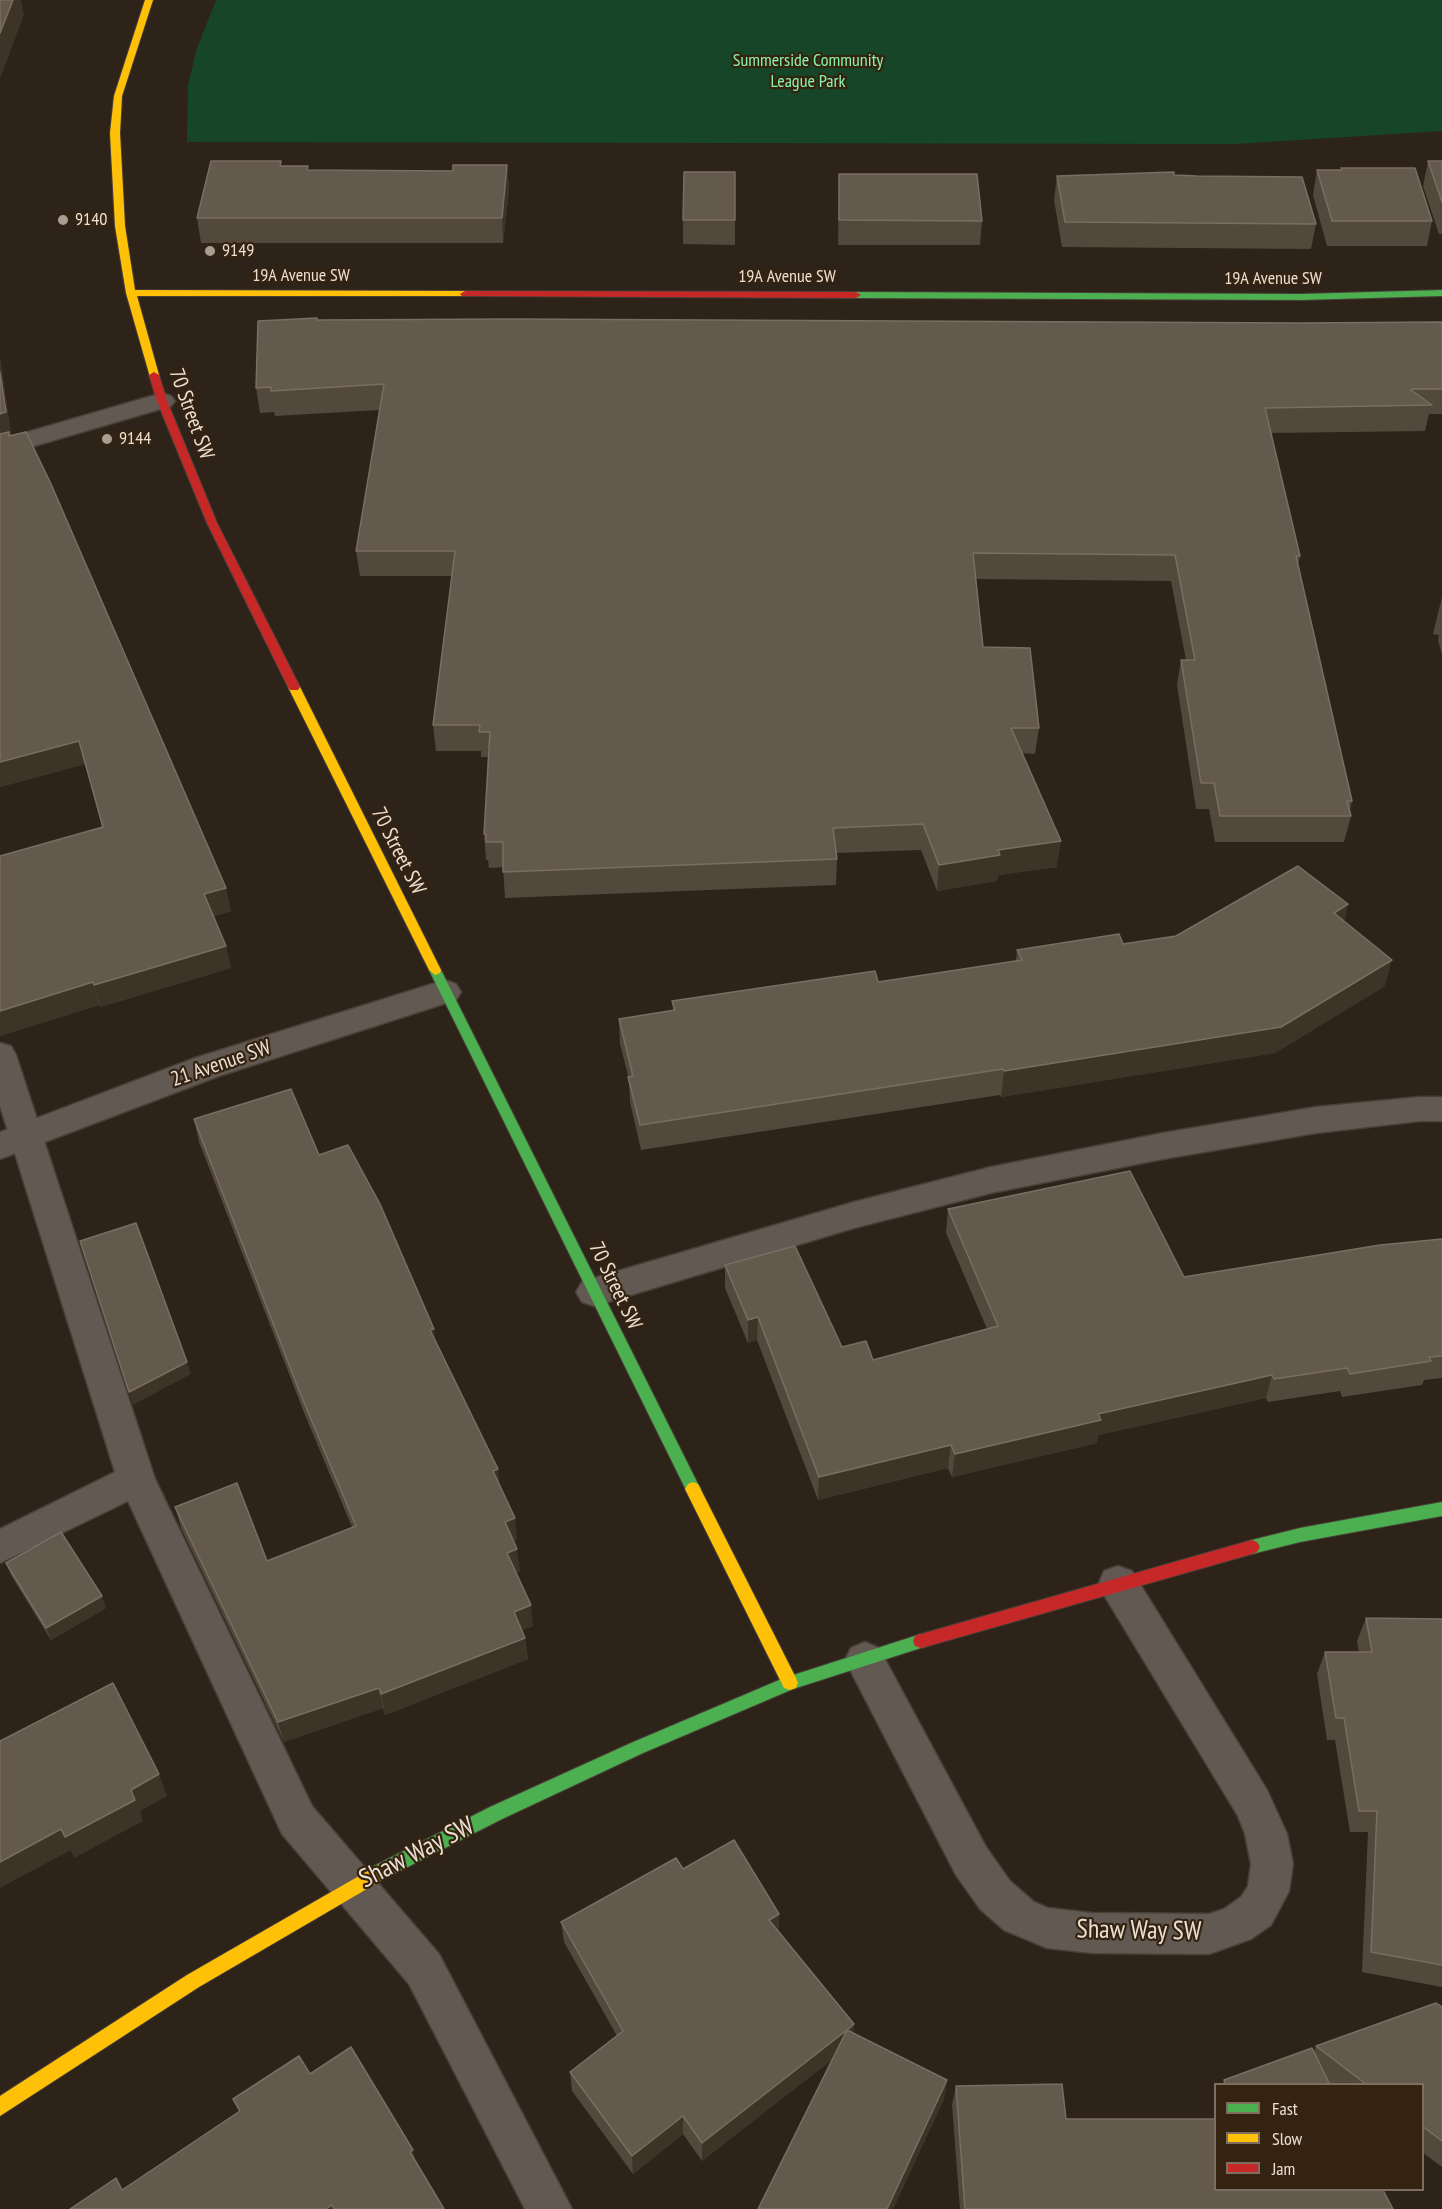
<!DOCTYPE html>
<html>
<head>
<meta charset="utf-8">
<style>
  body { margin:0 }
  #map { position:relative; width:1442px; height:2209px; overflow:hidden; background:#2d2319; font-family:"PT Sans Narrow",sans-serif }
  canvas { display:block }
  .legend { position:absolute; left:1214px; top:2083px; width:210px; height:108px; box-sizing:border-box; background:#352311; border:2px solid #7e6e5f; margin:0; padding:8px 10px; list-style:none; font-size:18px; color:#ebdfd4 }
  .legend li { display:flex; align-items:center; gap:12px; height:30px }
  .legend b { width:30px; border:2px solid #7e6e5f }
</style>
</head>
<body>
<div id="map">
<canvas width="1442" height="2209"></canvas>
<ul class="legend">
<li><b style="height:8px;background:#4caf50"></b>Fast</li>
<li><b style="height:8px;background:#ffc107"></b>Slow</li>
<li><b style="height:8px;background:#c62828"></b>Jam</li>
</ul>
</div>
<script>
const g = document.querySelector('canvas').getContext('2d');
g.lineJoin = 'round';
function paint(path, color) {
  g.fillStyle = color;
  g.fill(path, 'evenodd');
}
function shape(rows) {
  const path = new Path2D();
  for (const r of rows) {
    path.moveTo(r[0], r[1]);
    for (let i = 2; i < r.length; i += 2) path.lineTo(r[i], r[i + 1]);
  }
  return path;
}
function stroke(path, color, width, dash) {
  g.strokeStyle = color;
  g.lineWidth = width;
  g.lineCap = dash ? 'butt' : 'round';
  g.setLineDash(dash || []);
  g.stroke(path);
}
function label(font, color, halo, rows, align = 'center') {
  g.font = font + ' "PT Sans Narrow",sans-serif';
  g.lineWidth = 4.5;
  g.setLineDash([]);
  g.textBaseline = 'middle';
  g.strokeStyle = halo;
  g.fillStyle = color;
  for (const [text, x, y, turn = 0] of rows) {
    g.save();
    g.translate(x, y);
    g.rotate((+turn || 0) * Math.PI / 180);
    g.textAlign = isNaN(turn) ? turn : align;
    if (halo) g.strokeText(text, 0, 0);
    g.fillText(text, 0, 0);
    g.restore();
  }
}
const green = shape([
  [216,0,1442,0,1442,131,1235,144,187,142,188,85,197,48]
]);
const lane = shape([
  [162,393,171,396,175,401,171,406,0,456,0,440,162,393],
  [0,1043,11,1046,16,1055,155,1479,312,1806,439,1954,572,2209,525,2209,409,1984,282,1834,128,1501,0,1563,0,1529,115,1472,0,1106,0,1043],
  [1420,1097,1442,1097,1442,1121,1420,1121,1316,1133,1163,1159,991,1193,854,1228,594,1306,582,1302,576,1292,582,1282,594,1278,854,1202,991,1167,1163,1133,1316,1107,1420,1097]
]);
const street = shape([
  [445,980,456,984,461,992,456,1000,219,1076,0,1159,0,1132,195,1058,445,980],
  [1118,1566,1132,1571,1267,1790,1287,1834,1293,1864,1289,1891,1271,1925,1251,1939,1209,1954,1092,1953,1047,1948,1004,1930,980,1909,956,1875,845,1660,851,1648,865,1642,879,1648,986,1847,1010,1881,1034,1902,1048,1908,1092,1913,1209,1914,1224,1909,1241,1897,1248,1886,1251,1864,1245,1834,1238,1816,1104,1595,1099,1583,1104,1571,1118,1566]
]);
const fast = shape([
  [1442,290,1442,296,1301,300,856,298,851,295,856,292,1301,294,1442,290],
  [435,965,441,970,698,1484,701,1489,698,1494,693,1496,688,1494,429,970,435,965],
  [1442,1502,1442,1516,1300,1542,1252,1554,1247,1552,1244,1547,1247,1542,1252,1540,1300,1528,1442,1502],
  [921,1634,927,1636,929,1641,927,1646,793,1689,643,1753,502,1819,384,1879,378,1881,372,1879,369,1873,372,1867,490,1807,631,1743,784,1678,921,1634]
]);
const slow = shape([
  [145,0,153,0,122,96,120,133,125,226,135,290,465,291,470,294,468,296,137,296,159,375,158,377,150,377,126,293,115,226,110,133,114,96,145,0],
  [294,683,300,687,441,970,440,973,435,975,429,970,288,687,294,683],
  [693,1482,698,1484,796,1678,798,1683,796,1688,790,1690,784,1688,685,1489,688,1484,693,1482],
  [378,1865,384,1867,387,1873,384,1879,199,1987,0,2116,0,2096,187,1975,378,1865]
]);
const jam = shape([
  [465,291,856,292,861,295,856,298,462,296,460,294,465,291],
  [154,372,159,375,167,401,217,523,300,687,298,690,290,690,288,687,207,523,157,401,149,375,154,372],
  [1252,1540,1257,1542,1260,1547,1257,1552,1252,1554,921,1648,915,1646,913,1641,915,1636,921,1634,1252,1540]
]);
const wall = shape([
  [1428,161,1442,161,1442,234,1439,234,1423,186],
  [507,165,509,190,503,243,201,243,197,218,281,166,308,170,453,171],
  [1341,168,1432,221,1427,246,1327,246,1313,195,1317,170,1341,170],
  [735,172,735,245,683,244,683,220],
  [839,174,982,221,980,245,838,245],
  [1174,175,1316,224,1311,249,1062,247,1054,200,1057,176],
  [317,320,1300,323,1442,322,1442,414,1429,414,1425,431,1271,433,1300,556,1298,565,1352,801,1350,810,1351,816,1344,842,1215,842,1209,809,1196,809,1177,685,1181,660,1186,660,1171,581,976,579,983,647,1039,728,1035,754,1022,753,1057,867,998,875,997,881,937,891,921,850,836,853,837,859,836,885,505,898,503,867,489,868,488,860,486,860,484,834,488,757,481,757,481,751,436,751,433,725,452,576,360,576,356,551,379,410,275,416,274,412,260,413,256,388],
  [0,357,11,434,10,435,226,888,231,911,214,916,226,946,231,968,100,1007,99,1005,0,1036,102,827,85,764,0,787],
  [1442,597,1442,655,1438,640,1439,635,1433,634],
  [1348,904,1344,922,1385,986,1275,1053,1001,1097,1000,1095,641,1150,630,1102,629,1079,620,1044,619,1019,673,1011,672,1001,878,982,1016,961,1017,950,1123,944,1176,936],
  [194,1119,319,1155,436,1341,498,1469,499,1484,517,1539,514,1541,520,1571,516,1572,533,1626,522,1630,525,1638,528,1659,385,1715,383,1708,284,1742,181,1528,175,1507,267,1561,352,1527,305,1415,199,1142],
  [948,1209,1184,1277,1442,1239,1442,1378,1424,1380,1422,1385,1342,1397,1340,1391,1268,1402,1266,1398,1098,1435,1097,1443,952,1477,948,1468,818,1500,757,1340,748,1343,725,1288,725,1265,842,1347,873,1360,987,1329,946,1233],
  [6,1563,106,1608,51,1640,11,1575],
  [1366,1618,1442,1619,1442,1987,1362,1972,1368,1832,1350,1832,1335,1740,1327,1740,1317,1674,1325,1652,1359,1652,1357,1641],
  [683,1869,779,1914,779,1931,854,2024,853,2033,947,2080,944,2099,893,2209,758,2209,832,2059,702,2161,683,2134,633,2174,572,2091,570,2072,617,2036,564,1942,561,1922],
  [1442,2007,1442,2167,1422,2152,1422,2085,1332,2085,1329,2082,1330,2085,1222,2085,1224,2080,1314,2052,1316,2046],
  [956,2086,1066,2119,1393,2209,960,2209,952,2105]
]);
const shadedWall = shape([
  [13,0,21,0,24,15,0,79,0,33],
  [507,165,509,190,503,243,502,218],
  [0,357,11,434,0,438],
  [79,741,85,764,0,787,0,762],
  [1061,841,1057,867,998,875,997,881,937,891,939,865,998,850],
  [226,888,231,911,209,917,204,894],
  [1348,904,1342,930,1334,913],
  [226,946,231,968,100,1007,94,985],
  [1392,960,1385,986,1275,1053,1001,1097,1004,1071],
  [93,982,99,1005,0,1036,0,1011],
  [758,1317,757,1340,748,1343,748,1320],
  [434,1329,437,1351,430,1330],
  [187,1362,191,1374,133,1405,129,1392],
  [1272,1375,1266,1398,1098,1435,1097,1443,952,1477,955,1454,1098,1414],
  [951,1445,948,1468,818,1500,819,1477],
  [498,1469,500,1491,493,1471],
  [515,1518,517,1539,508,1544,505,1522],
  [517,1549,520,1571,509,1574,507,1553],
  [102,1596,106,1608,51,1640,46,1628],
  [531,1605,533,1626,516,1632,514,1612],
  [525,1638,528,1659,385,1715,381,1694],
  [379,1688,383,1708,284,1742,278,1722],
  [159,1774,167,1796,140,1811,143,1821,74,1858,65,1837,131,1790],
  [61,1829,71,1850,0,1888,0,1862],
  [779,1914,779,1934,769,1920],
  [854,2024,852,2044,847,2030],
  [847,2030,845,2050,702,2161,702,2143],
  [947,2080,944,2099,893,2209,887,2209],
  [683,2116,683,2134,633,2174,632,2156],
  [413,2150,417,2167,410,2152],
  [332,2205,333,2209,326,2209]
]);
const building = shape([
  [0,0,13,0,0,33,0,0],
  [211,161,281,161,280,166,308,166,307,170,453,171,453,165,507,165,502,218,197,218,211,161],
  [1428,161,1442,161,1442,202,1428,161],
  [1341,168,1415,168,1432,221,1332,221,1317,170,1342,170,1341,168],
  [684,172,735,172,735,220,683,220,684,172],
  [1174,172,1174,175,1197,176,1302,177,1316,224,1065,222,1057,176,1174,172],
  [839,174,977,174,982,221,839,220,839,174],
  [317,318,317,320,512,319,1300,323,1442,322,1442,389,1413,389,1411,390,1432,405,1265,408,1300,556,1296,556,1352,801,1347,801,1351,816,1220,816,1214,783,1201,783,1181,660,1195,660,1175,555,973,553,983,647,1030,648,1039,728,1011,728,1061,841,998,850,1000,855,939,865,923,824,833,828,837,859,503,872,503,842,486,842,486,834,484,834,490,732,479,732,480,725,433,725,455,551,356,551,384,384,271,391,271,387,256,388,258,321,317,318],
  [0,372,6,412,0,414,0,372],
  [9,432,9,436,26,432,51,484,226,888,204,894,226,946,94,985,93,982,0,1011,0,856,103,827,79,741,0,762,0,434,9,432],
  [1298,866,1348,904,1334,913,1392,960,1281,1027,1004,1071,1003,1069,640,1125,628,1077,633,1076,619,1019,675,1010,672,1001,875,971,878,982,1022,960,1017,950,1119,934,1123,944,1176,936,1298,866],
  [291,1089,319,1155,348,1145,380,1204,434,1329,430,1330,498,1469,493,1471,515,1518,505,1522,517,1549,507,1553,531,1605,514,1612,525,1638,381,1694,379,1688,278,1722,175,1507,237,1483,267,1561,356,1526,300,1393,194,1119,291,1089],
  [1130,1171,1184,1277,1380,1245,1442,1239,1442,1356,1429,1357,1431,1361,1350,1374,1347,1368,1274,1379,1272,1375,1098,1414,1101,1420,955,1454,951,1445,819,1477,758,1317,748,1320,725,1265,795,1246,842,1347,866,1341,873,1360,998,1326,948,1209,1130,1171],
  [136,1223,187,1362,129,1392,80,1241,136,1223],
  [61,1532,102,1596,46,1628,6,1563,61,1532],
  [1366,1618,1442,1619,1442,1965,1371,1952,1377,1811,1359,1811,1344,1718,1336,1718,1325,1652,1372,1652,1366,1618],
  [113,1683,159,1774,131,1790,135,1800,65,1837,61,1829,0,1862,0,1741,113,1683],
  [734,1840,779,1914,769,1920,854,2024,847,2030,947,2080,887,2209,758,2209,847,2030,702,2143,683,2116,632,2156,570,2072,623,2031,561,1922,676,1858,683,1869,734,1840],
  [1436,2003,1442,2007,1442,2141,1422,2126,1422,2085,1367,2085,1316,2046,1436,2003],
  [351,2047,413,2150,410,2152,444,2209,334,2209,332,2205,326,2209,70,2209,116,2178,122,2190,240,2111,233,2099,299,2056,310,2074,351,2047],
  [1312,2048,1330,2085,1226,2085,1224,2080,1312,2048],
  [1062,2084,1066,2119,1215,2119,1215,2190,1383,2190,1393,2209,965,2209,956,2086,1062,2084]
]);
const markers = [
  [63,220,6,"#a89d93"],
  [210,251,6,"#a89d93"],
  [107,439,6,"#a89d93"]
];
const farParknames = [
  ["Summerside Community",808,61],
  ["League Park",808,82]
];
const farPoinames = [
  ["9140",75,220],
  ["9149",222,251],
  ["9144",119,439]
];
const farStreetnames = [
  ["19A Avenue SW",301,276],
  ["19A Avenue SW",787,277],
  ["19A Avenue SW",1273,279]
];
const streetNames = [
  ["70 Street SW",191,414,70],
  ["70 Street SW",398,851,63],
  ["21 Avenue SW",221,1064,-19],
  ["70 Street SW",615,1286,64]
];
const nearStreetnames = [
  ["Shaw Way SW",417,1853,-27],
  ["Shaw Way SW",1139,1931,1]
];
paint(green, '#164627');
stroke(lane, '#483f37', 3);
stroke(street, '#483f37', 3);
stroke(fast, '#483f37', 2);
stroke(slow, '#483f37', 2);
stroke(jam, '#483f37', 2);
paint(lane, '#615952');
paint(street, '#615952');
paint(fast, '#4caf50');
paint(slow, '#ffc107');
paint(jam, '#c62828');
paint(wall, '#53483c');
paint(shadedWall, '#3d3327');
paint(building, '#64594d');
stroke(building, '#796e62', 1.5);
for (const [x, y, r, color] of markers) {
  const dot = new Path2D();
  dot.arc(x, y, r, 0, 2 * Math.PI);
  g.fillStyle = color;
  g.fill(dot);
  stroke(dot, '#352311', 2);
}
label('18px', '#87f5a9', '#352311', farParknames);
label('18px', '#ebdfd4', '#352311', farPoinames, 'left');
label('18px', '#ebdfd4', '#352311', farStreetnames);
label('21px', '#ebdfd4', '#352311', streetNames);
label('26px', '#ebdfd4', '#352311', nearStreetnames);
</script>
</body>
</html>
